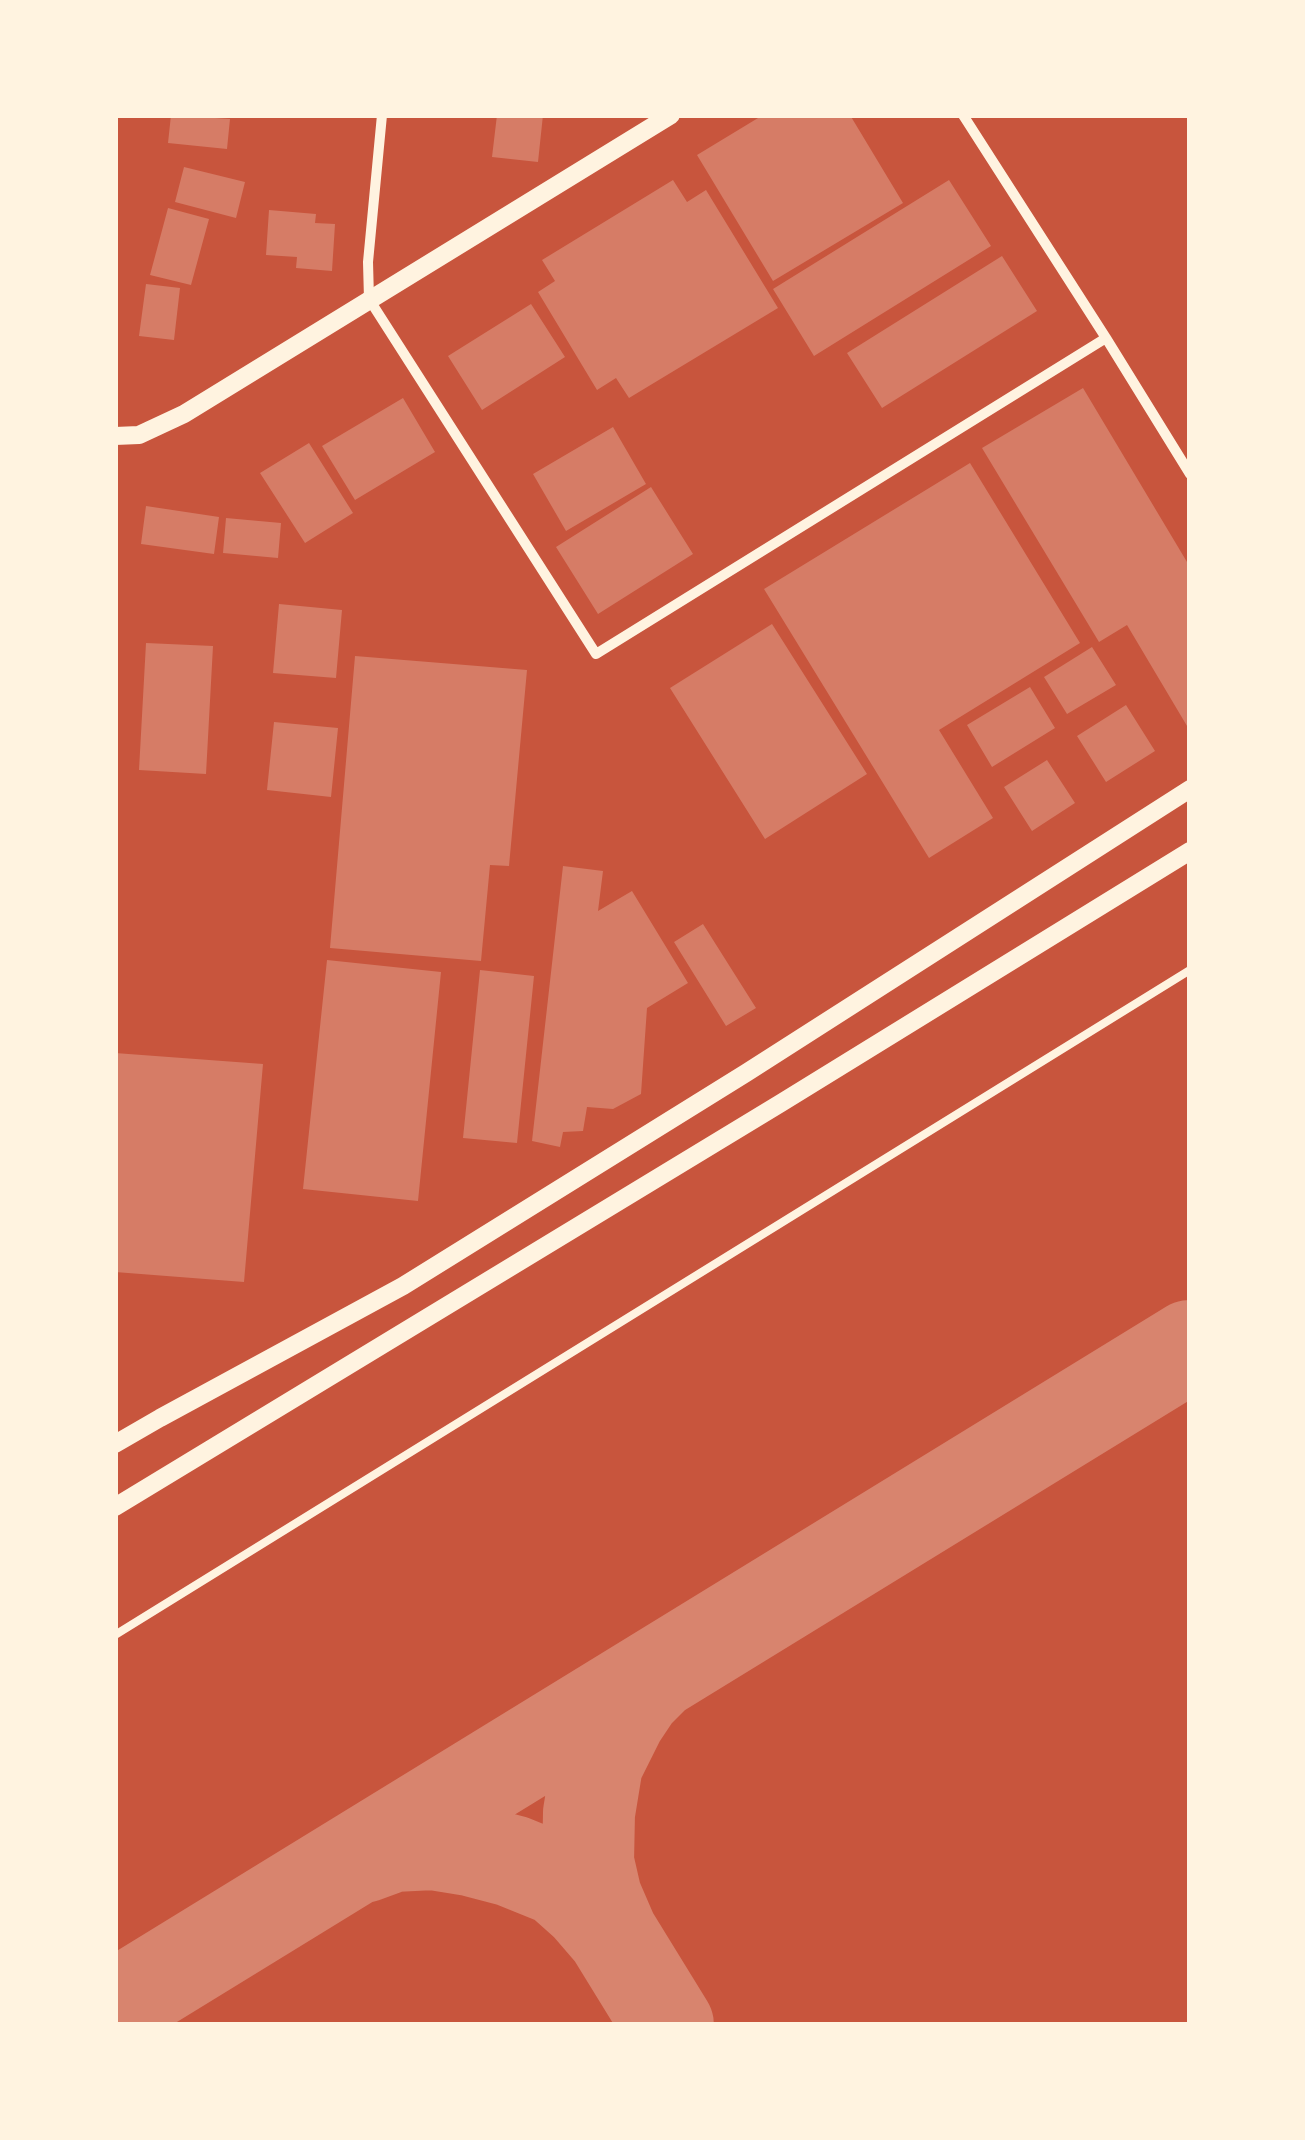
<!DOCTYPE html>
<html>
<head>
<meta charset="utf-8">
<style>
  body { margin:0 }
  #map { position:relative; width:1305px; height:2140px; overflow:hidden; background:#c8553d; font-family:"Open Sans",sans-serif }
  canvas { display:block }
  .frame { position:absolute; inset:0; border:118px solid #fff3e0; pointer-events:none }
</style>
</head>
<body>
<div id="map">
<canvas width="1305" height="2140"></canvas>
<div class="frame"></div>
</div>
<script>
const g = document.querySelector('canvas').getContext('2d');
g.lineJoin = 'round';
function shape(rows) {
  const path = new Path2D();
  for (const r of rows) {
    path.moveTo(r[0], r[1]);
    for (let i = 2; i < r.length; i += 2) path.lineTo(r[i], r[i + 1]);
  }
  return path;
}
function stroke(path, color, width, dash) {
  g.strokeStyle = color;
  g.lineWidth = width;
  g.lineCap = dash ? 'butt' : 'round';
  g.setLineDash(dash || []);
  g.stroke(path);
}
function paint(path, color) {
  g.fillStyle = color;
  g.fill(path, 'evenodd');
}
const taxiway = shape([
  [652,1678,636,1694,620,1718,597,1764,589,1813,588,1862,596,1897,612,1934,668,2025],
  [363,1857,393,1846,433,1844,470,1850,512,1861,559,1880,587,1905,612,1934],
  [115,2006,1190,1346]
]);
const building = shape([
  [171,115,230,119,227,149,168,143],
  [497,115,543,115,538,162,492,157],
  [763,115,850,115,903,203,773,281,697,155],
  [184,167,245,182,236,218,175,202],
  [673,180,687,202,706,190,778,308,629,398,616,378,597,390,538,292,555,281,542,260],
  [949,180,991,246,814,356,773,289],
  [168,208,209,219,191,285,150,275],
  [269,210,316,214,315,223,335,224,332,271,296,268,297,257,266,255],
  [1002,256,1037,311,882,408,847,353],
  [146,284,180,288,174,340,139,336],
  [531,304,565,357,482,410,448,356],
  [1083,388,1190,567,1190,731,1127,625,1099,642,982,448],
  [403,398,435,452,355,500,322,446],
  [613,427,646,484,566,531,533,474],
  [309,443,353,513,305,543,260,473],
  [970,463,1080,643,939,730,993,818,929,858,764,589],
  [651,487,693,554,598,614,556,547],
  [146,506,219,517,214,554,141,544],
  [226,518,281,523,278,558,223,553],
  [279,604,342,610,336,678,273,673],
  [772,624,867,774,765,839,670,688],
  [146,643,213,646,206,774,139,770],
  [1092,647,1116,685,1067,714,1044,677],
  [355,656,527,670,509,866,490,865,481,961,330,948],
  [1030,687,1055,728,992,767,967,725],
  [1126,705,1155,751,1106,782,1077,736],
  [274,722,338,728,331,797,267,790],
  [1047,760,1075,803,1032,831,1004,787],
  [563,866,603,871,598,911,632,891,688,983,647,1008,641,1094,613,1109,587,1107,583,1131,563,1132,560,1147,532,1141],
  [703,924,756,1008,726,1026,674,942],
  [327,960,441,972,418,1201,303,1189],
  [480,970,534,976,517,1143,463,1138],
  [115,1053,263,1064,244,1282,115,1272]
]);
const service = shape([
  [115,1635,1190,970]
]);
const minor = shape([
  [382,115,368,262,369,299,596,654,1106,338,1190,474],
  [963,115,1106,338]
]);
const tertiary = shape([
  [115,436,139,435,184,414,671,115],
  [115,1444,160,1418,403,1286,746,1073,1190,789],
  [115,1507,781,1103,1190,851]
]);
stroke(taxiway, '#d8846e', 92);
paint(building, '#d67c66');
stroke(service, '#fff3e0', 8);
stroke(minor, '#fff3e0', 10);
stroke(tertiary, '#fff3e0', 18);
</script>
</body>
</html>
